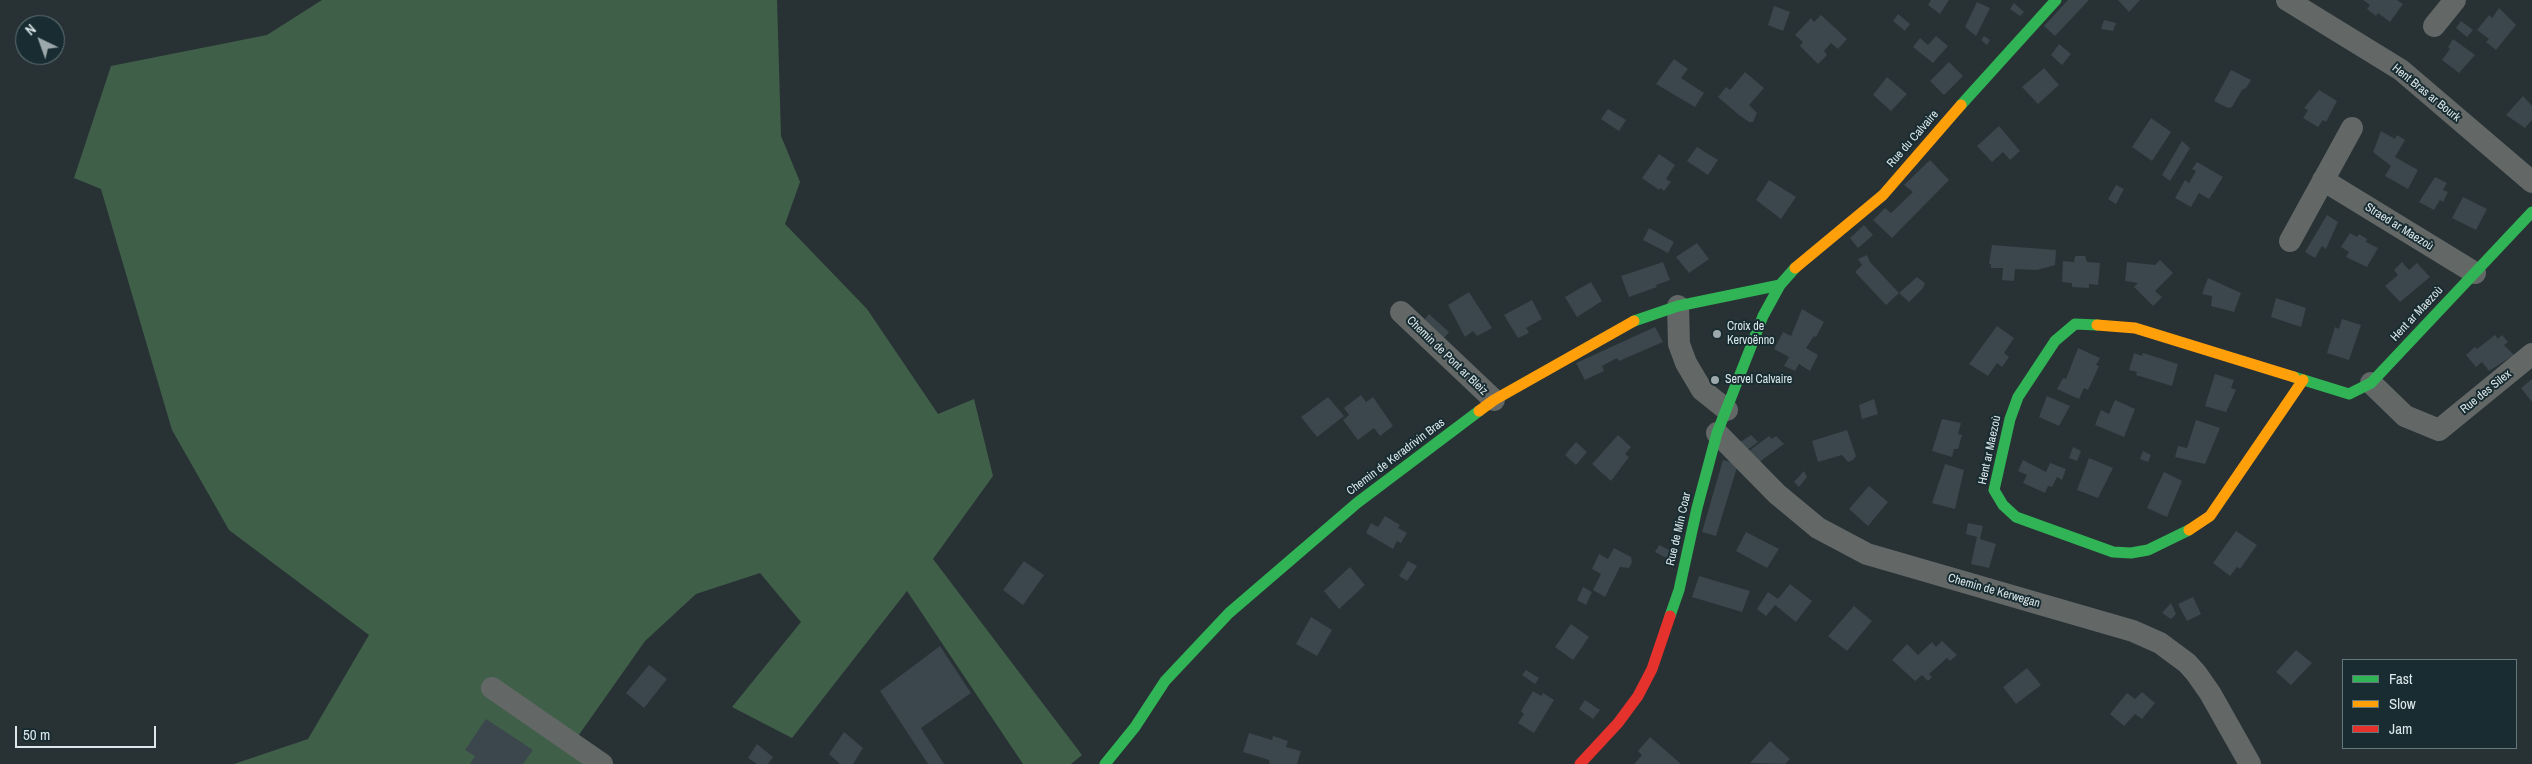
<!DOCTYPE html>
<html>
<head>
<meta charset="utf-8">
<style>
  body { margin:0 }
  #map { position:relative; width:2532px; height:764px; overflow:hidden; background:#283235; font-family:"Archivo Narrow",sans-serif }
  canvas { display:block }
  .legend { position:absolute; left:2342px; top:659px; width:175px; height:90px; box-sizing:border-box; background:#182c31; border:1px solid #66777b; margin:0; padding:6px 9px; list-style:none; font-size:15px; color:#dbe7ea }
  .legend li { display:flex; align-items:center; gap:10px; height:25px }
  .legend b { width:25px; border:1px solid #66777b }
  .north { position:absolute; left:15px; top:15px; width:50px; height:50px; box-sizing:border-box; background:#182c31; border:1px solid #66777b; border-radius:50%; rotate:318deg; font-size:14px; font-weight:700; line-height:20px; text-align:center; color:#dbe7ea }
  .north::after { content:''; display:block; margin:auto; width:18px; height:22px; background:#9ca8ab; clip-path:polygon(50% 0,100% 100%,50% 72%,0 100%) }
  .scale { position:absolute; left:15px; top:726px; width:141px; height:22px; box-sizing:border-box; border:2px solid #dbe7ea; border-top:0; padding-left:6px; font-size:15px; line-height:18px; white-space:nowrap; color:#dbe7ea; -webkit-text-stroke:4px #182c31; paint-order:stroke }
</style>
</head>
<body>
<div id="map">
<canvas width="2532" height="764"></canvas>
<ul class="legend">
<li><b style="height:6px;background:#30b455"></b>Fast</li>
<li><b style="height:6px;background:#ff9f0a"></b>Slow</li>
<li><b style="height:6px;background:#e5322d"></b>Jam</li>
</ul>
<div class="north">N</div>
<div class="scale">50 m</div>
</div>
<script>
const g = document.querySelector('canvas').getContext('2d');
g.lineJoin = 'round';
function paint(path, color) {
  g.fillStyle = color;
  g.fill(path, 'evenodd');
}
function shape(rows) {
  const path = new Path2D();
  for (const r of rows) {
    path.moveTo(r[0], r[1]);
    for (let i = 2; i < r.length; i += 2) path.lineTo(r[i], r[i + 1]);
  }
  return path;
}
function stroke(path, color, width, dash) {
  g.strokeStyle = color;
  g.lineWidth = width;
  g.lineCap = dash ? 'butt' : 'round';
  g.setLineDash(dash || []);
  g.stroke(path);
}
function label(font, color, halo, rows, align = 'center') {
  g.font = font + ' "Archivo Narrow",sans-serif';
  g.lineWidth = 4;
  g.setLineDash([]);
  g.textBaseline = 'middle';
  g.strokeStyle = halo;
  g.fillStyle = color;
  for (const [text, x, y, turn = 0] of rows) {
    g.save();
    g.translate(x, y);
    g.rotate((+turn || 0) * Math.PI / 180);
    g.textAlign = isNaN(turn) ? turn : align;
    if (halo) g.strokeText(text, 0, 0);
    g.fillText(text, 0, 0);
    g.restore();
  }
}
const green = shape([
  [322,0,777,0,781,136,800,182,785,224,867,309,938,414,974,399,993,476,933,559,1082,755,1071,764,1023,764,907,591,792,738,732,707,801,622,760,573,696,594,645,641,576,739,612,764,234,764,308,739,369,635,229,530,172,430,101,189,74,178,111,66,267,35]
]);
const building = shape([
  [1931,0,1949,0,1940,14,1928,5],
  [2068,0,2089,0,2055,36,2044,26],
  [2118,0,2140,0,2129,12],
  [2363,0,2397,0,2403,4,2390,22,2378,13,2376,16,2367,9,2370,5],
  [1977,2,1990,8,1976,36,1965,27],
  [2014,3,2024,12,2020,16,2010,9],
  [1774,6,1790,12,1783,31,1768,25],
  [2499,8,2516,25,2496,50,2486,42,2489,39,2477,30,2489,15,2492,18],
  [1898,14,1910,24,1905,31,1893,21],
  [1821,15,1847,39,1838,49,1831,43,1824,51,1827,55,1818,64,1800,46,1803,42,1795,35,1811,18,1814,22],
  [2104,20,2116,23,2113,31,2101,29],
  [2461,21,2473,30,2467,37,2456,28],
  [1936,36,1948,46,1933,63,1913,47,1920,38,1928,45],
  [1984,36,1990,40,1987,45,1981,40],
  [2453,39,2475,55,2459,73,2442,60,2450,49,2448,47],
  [2059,44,2071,54,2062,65,2051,55],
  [1674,59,1688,69,1681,78,1704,93,1695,107,1656,84],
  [1949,62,1963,76,1944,95,1930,81],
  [2044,68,2059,85,2038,104,2022,87],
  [2231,70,2251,80,2246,88,2242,90,2232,107,2228,108,2214,101],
  [1745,72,1764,88,1749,105,1757,113,1753,122,1749,122,1739,115,1718,97,1726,87,1730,90],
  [1887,77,1907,94,1891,111,1873,95],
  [2319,90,2337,101,2326,122,2323,120,2318,127,2303,118,2308,110,2304,108],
  [2523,96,2532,106,2532,120,2525,128,2506,115],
  [1608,109,1626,120,1619,131,1601,119],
  [2151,118,2171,132,2152,161,2132,147],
  [1999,126,2020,151,2010,160,2003,152,1992,162,1977,146],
  [2381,131,2395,139,2397,135,2405,140,2395,157,2418,170,2408,189,2385,176,2391,166,2373,152],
  [2182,141,2190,148,2170,181,2162,175],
  [1697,147,1718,160,1708,175,1687,161],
  [1659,154,1675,165,1666,179,1671,182,1664,191,1660,188,1659,190,1642,178],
  [1930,160,1949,180,1892,238,1873,220,1885,208,1891,213,1913,192,1904,185],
  [2197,162,2223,177,2209,199,2199,193,2191,207,2175,198,2185,180,2189,183,2196,171,2192,169],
  [2435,177,2447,183,2443,190,2448,192,2443,202,2440,200,2434,210,2419,202],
  [1769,180,1796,197,1781,219,1756,200],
  [2116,185,2124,189,2116,204,2108,199],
  [2463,197,2487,209,2476,230,2452,218],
  [2327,215,2338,222,2326,249,2322,246,2315,258,2305,252],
  [1864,225,1873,235,1858,248,1850,238],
  [1649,228,1674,242,1668,253,1643,240],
  [2350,233,2357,237,2359,234,2367,239,2366,242,2378,248,2367,267,2346,257,2349,252,2341,247],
  [1697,243,1709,259,1689,273,1676,257],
  [1992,245,2056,250,2055,265,2037,270,2015,269,2014,281,2002,280,2003,268,1991,268,1991,264,1989,264],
  [1867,255,1870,262,1899,293,1886,305,1855,272,1862,265,1858,259],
  [2075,256,2085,256,2087,262,2100,263,2098,285,2089,284,2089,288,2072,287,2072,283,2062,282,2063,261,2074,262],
  [2160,260,2173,273,2155,291,2162,297,2153,306,2134,287,2138,283,2125,281,2127,262,2155,265],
  [1663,262,1670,280,1656,285,1657,287,1629,297,1621,276],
  [2402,262,2409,270,2417,263,2430,277,2400,302,2385,286,2398,275,2394,270],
  [1917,277,1925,283,1923,288,1909,302,1899,293],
  [2208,278,2241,293,2234,312,2211,306,2212,296,2202,294],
  [1591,282,1602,301,1577,317,1565,297],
  [1469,292,1492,328,1477,336,1473,331,1465,337,1448,305],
  [2276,298,2306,308,2301,327,2271,317],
  [1532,300,1542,319,1526,328,1529,333,1518,338,1504,315],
  [1802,309,1824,322,1816,337,1814,336,1806,348,1818,355,1810,371,1799,364,1795,371,1784,366,1789,357,1774,349,1783,332,1791,336],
  [1429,314,1449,332,1444,338,1424,320],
  [2342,319,2361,325,2349,360,2327,353,2335,327,2339,329],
  [1997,326,2014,338,2004,353,2009,357,2002,367,1997,363,1988,376,1969,364],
  [1655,327,1663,342,1619,361,1617,358,1602,366,1604,371,1585,380,1576,363],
  [2495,335,2498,339,2502,335,2508,342,2504,345,2514,355,2489,371,2482,362,2476,367,2466,355,2475,347,2477,349],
  [2078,348,2100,358,2096,365,2099,366,2088,390,2084,388,2079,399,2057,389,2063,378,2066,379],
  [2134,353,2142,356,2143,353,2178,364,2172,386,2136,375,2137,372,2129,370],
  [2215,374,2234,380,2231,388,2236,390,2226,412,2205,406],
  [2532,379,2532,402,2521,388],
  [1361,395,1366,402,1373,397,1393,426,1380,436,1374,428,1358,440,1343,420,1349,415,1344,408],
  [2047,396,2070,406,2059,426,2039,417],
  [1328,397,1344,416,1317,437,1301,417],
  [1874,399,1878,414,1862,419,1859,405],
  [2115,400,2135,409,2124,437,2095,425,2101,410,2109,414],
  [1942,419,1961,423,1958,434,1962,435,1958,449,1954,449,1952,457,1932,451],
  [2196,420,2220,428,2205,464,2175,457,2178,446,2187,448],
  [1847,430,1856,456,1853,460,1848,462,1842,455,1818,462,1812,441],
  [1618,435,1631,447,1625,454,1629,457,1611,481,1592,464],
  [1751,435,1758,442,1746,451,1739,443],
  [1769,436,1772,439,1776,436,1784,444,1755,465,1745,454],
  [1576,442,1587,452,1576,465,1565,455],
  [2073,447,2081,451,2077,461,2069,458],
  [2143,451,2151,455,2148,462,2140,459],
  [2089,458,2113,468,2098,498,2077,490],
  [1723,460,1738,464,1716,536,1702,532],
  [2023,460,2046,472,2050,463,2066,469,2062,480,2057,477,2052,487,2048,486,2045,493,2023,483,2027,475,2018,471],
  [1945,464,1964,470,1955,509,1932,503],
  [1804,471,1807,477,1799,487,1794,482],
  [2164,472,2182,481,2167,517,2147,508],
  [1869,486,1888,502,1868,526,1849,509],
  [1385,516,1400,525,1398,528,1407,533,1401,543,1397,541,1393,549,1366,533,1371,523,1378,527],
  [1968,523,1983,526,1980,539,1996,544,1989,568,1971,564,1977,537,1966,534],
  [2236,531,2257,545,2240,569,2237,567,2230,576,2213,563],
  [1746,532,1779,549,1767,568,1736,551],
  [1659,545,1671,551,1668,559,1655,552],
  [1614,548,1631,557,1632,562,1629,568,1620,567,1605,597,1593,590,1601,574,1592,569,1599,554,1608,559],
  [1024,561,1044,575,1023,605,1003,590],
  [1408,561,1417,566,1407,581,1399,576],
  [1350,567,1365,585,1339,609,1324,591],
  [1699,576,1750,591,1742,612,1692,597],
  [1790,584,1812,601,1796,622,1775,605,1766,616,1757,609,1768,592,1778,599],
  [1583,587,1592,592,1586,605,1577,600],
  [2193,597,2201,614,2187,621,2178,604],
  [2171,603,2176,614,2171,619,2162,613],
  [1854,606,1872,621,1847,651,1828,636],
  [1311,617,1332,630,1317,656,1296,644],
  [1571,624,1589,637,1573,660,1555,647],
  [1942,641,1957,655,1950,661,1947,658,1929,674,1932,677,1928,681,1922,675,1915,681,1892,660,1907,644,1918,655,1932,642,1936,647],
  [940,646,971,693,921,728,944,764,928,764,880,691],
  [2296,650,2312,663,2291,685,2276,672],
  [649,665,667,679,644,708,626,693],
  [2027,668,2041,685,2016,704,2003,687],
  [1526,670,1539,678,1535,684,1522,675],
  [1533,691,1541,696,1543,693,1554,700,1534,733,1518,723,1524,714,1521,711],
  [2142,692,2155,703,2142,719,2135,714,2124,726,2110,714,2127,693,2135,699],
  [1585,700,1600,710,1593,719,1579,709],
  [486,719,533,750,523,764,470,764,475,756,465,750],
  [844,732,863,748,853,764,840,764,829,754],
  [1249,733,1272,740,1273,736,1288,741,1286,747,1301,751,1297,764,1270,764,1269,760,1243,752],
  [1650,737,1681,764,1634,764,1642,755,1638,751],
  [1770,741,1790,759,1785,764,1750,763],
  [757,744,773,757,768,764,757,764,748,758]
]);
const street = shape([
  [2287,0,2401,70,2532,182],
  [2434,26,2455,0],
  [2323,180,2475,273],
  [2290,241,2352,128],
  [1678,306,1679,344,1686,363,1702,390,1727,410],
  [1401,312,1494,400],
  [2371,383,2405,416,2439,430,2532,354],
  [1717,433,1777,494,1818,528,1867,554,2133,631,2160,643,2187,663,2196,673,2210,693,2250,764],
  [492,688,602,764]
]);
const fast = shape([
  [1961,105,2056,0],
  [1634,321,1678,306,1780,285],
  [2097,325,2075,324,2055,341,2018,397,2010,419,1994,490,2003,505,2016,517,2113,552,2131,553,2148,550,2189,530],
  [2294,377,2349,394,2371,383,2532,212],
  [1670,616,1679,590,1697,508,1717,433,1763,316,1780,285,1795,268],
  [1105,764,1135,727,1165,681,1229,613,1357,503,1479,411]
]);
const slow = shape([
  [1795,268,1883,195,1961,105],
  [2097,325,2135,328,2294,377],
  [1479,411,1494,400,1634,321],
  [2189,530,2210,516,2303,380]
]);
const jam = shape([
  [1580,764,1618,723,1638,696,1652,669,1670,616]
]);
const markers = [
  [1717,334,5,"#9ca8ab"],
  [1715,380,5,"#9ca8ab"]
];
const streetNames = [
  ["Hent Bras ar Bourk",2426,93,39],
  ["Rue du Calvaire",1913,139,-49],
  ["Straed ar Maezoù",2399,227,32],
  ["Hent ar Maezoù",2417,314,-47],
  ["Chemin de Pont ar Bleiz",1447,356,44],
  ["Rue des Silex",2486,392,-39],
  ["Hent ar Maezoù",1990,450,-78],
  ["Chemin de Keradrivin Bras",1396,457,-37],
  ["Rue de Min Coar",1679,529,-77],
  ["Chemin de Kerwegan",1994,591,16]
];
const poiNames = [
  ["Croix de",1727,327],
  ["Kervoënno",1727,341],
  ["Servel Calvaire",1725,380]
];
paint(green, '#405f49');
paint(building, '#3b464d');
stroke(street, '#636867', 22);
stroke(fast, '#30b455', 11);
stroke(slow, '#ff9f0a', 11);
stroke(jam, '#e5322d', 11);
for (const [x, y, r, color] of markers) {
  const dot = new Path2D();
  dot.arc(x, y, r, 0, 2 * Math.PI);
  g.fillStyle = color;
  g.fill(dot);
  stroke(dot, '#182c31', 2);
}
label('12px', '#dbe7ea', '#182c31', streetNames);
label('12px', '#dbe7ea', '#182c31', poiNames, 'left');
</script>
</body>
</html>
